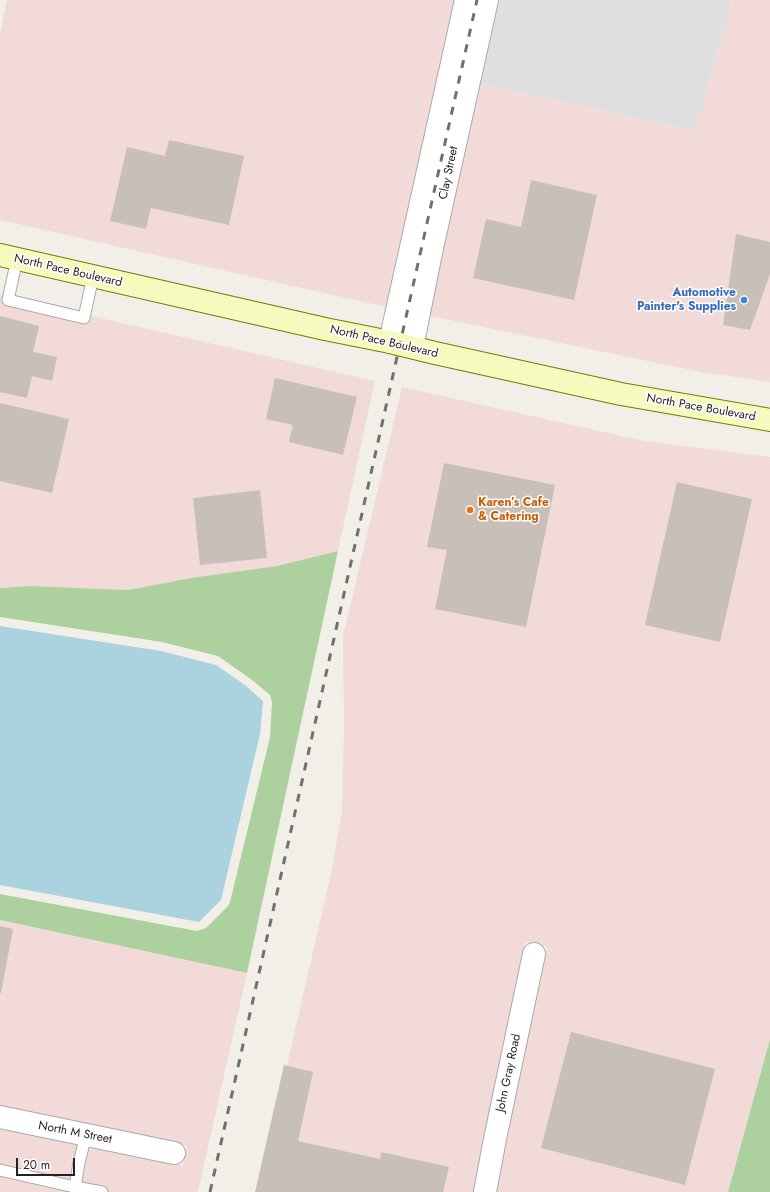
<!DOCTYPE html>
<html>
<head>
<meta charset="utf-8">
<style>
  body { margin:0 }
  #map { position:relative; width:770px; height:1192px; overflow:hidden; background:#f2efe9; font-family:Jost,sans-serif }
  canvas { display:block }
  .scale { position:absolute; left:16px; top:1158px; width:59px; height:18px; box-sizing:border-box; border:2px solid #222; border-top:0; padding-left:5px; font-size:12px; line-height:14px; white-space:nowrap; color:#222; -webkit-text-stroke:3px #fff; paint-order:stroke }
</style>
</head>
<body>
<div id="map">
<canvas width="770" height="1192"></canvas>
<div class="scale">20 m</div>
</div>
<script>
const g = document.querySelector('canvas').getContext('2d');
g.lineJoin = 'round';
function paint(path, color) {
  g.fillStyle = color;
  g.fill(path, 'evenodd');
}
function shape(rows) {
  const path = new Path2D();
  for (const r of rows) {
    path.moveTo(r[0], r[1]);
    for (let i = 2; i < r.length; i += 2) path.lineTo(r[i], r[i + 1]);
  }
  return path;
}
function stroke(path, color, width, dash) {
  g.strokeStyle = color;
  g.lineWidth = width;
  g.lineCap = dash ? 'butt' : 'round';
  g.setLineDash(dash || []);
  g.stroke(path);
}
function label(font, color, halo, rows, align = 'center') {
  g.font = font + ' Jost,sans-serif';
  g.lineWidth = 3;
  g.setLineDash([]);
  g.textBaseline = 'middle';
  g.strokeStyle = halo;
  g.fillStyle = color;
  for (const [text, x, y, turn = 0] of rows) {
    g.save();
    g.translate(x, y);
    g.rotate((+turn || 0) * Math.PI / 180);
    g.textAlign = isNaN(turn) ? turn : align;
    if (halo) g.strokeText(text, 0, 0);
    g.fillText(text, 0, 0);
    g.restore();
  }
}
const residential = shape([
  [499,0,732,0,696,131,480,84]
]);
const commercial = shape([
  [7,0,454,0,386,307,0,220,0,34],
  [732,0,770,0,770,382,696,371,430,316,443,251,480,84,696,131],
  [0,295,375,381,338,551,277,566,191,578,128,590,30,586,0,588],
  [402,387,644,441,770,457,770,1039,728,1192,497,1192,506,1141,547,947,525,942,484,1136,473,1192,258,1192,332,869,342,811,344,730,343,636],
  [0,920,247,973,198,1192,0,1192,0,1127,183,1165,187,1146,0,1107]
]);
const forest = shape([
  [338,551,247,973,0,920,0,894,197,931,206,928,228,906,230,902,270,737,272,702,270,695,252,680,218,656,162,642,0,617,0,588,30,586,128,590,191,578,277,566],
  [770,1039,770,1192,728,1192]
]);
const water = shape([
  [0,626,161,651,216,665,245,685,263,701,260,734,221,900,199,922,0,885]
]);
const building = shape([
  [169,140,244,156,229,225,151,208,146,229,110,221,127,147,165,156],
  [531,180,597,195,574,300,473,278,486,219,521,227],
  [736,234,770,242,770,274,750,330,723,325],
  [0,316,39,326,33,352,57,357,52,381,32,376,27,398,0,392],
  [275,378,357,397,343,455,289,442,293,425,266,419],
  [0,403,69,419,52,493,0,481],
  [444,463,555,485,526,627,435,609,447,550,427,547],
  [677,482,752,499,720,642,645,625],
  [260,490,267,558,200,565,193,498],
  [0,926,13,929,1,993,0,993],
  [571,1032,715,1069,685,1185,541,1148],
  [284,1065,313,1072,298,1141,380,1159,381,1152,449,1167,443,1192,255,1192]
]);
const service = shape([
  [17,259,8,300,84,318,93,276],
  [0,1170,75,1187,79,1163,86,1135],
  [75,1187,102,1192]
]);
const minor = shape([
  [390,342,466,0],
  [412,347,432,248,487,0],
  [0,1117,174,1153],
  [485,1192,495,1139,534,954]
]);
const secondary = shape([
  [0,255,325,329,390,342,435,353,621,394,770,420]
]);
const rail = shape([
  [210,1192,477,0]
]);
const markers = [
  [744,300,4,"#3f7fe0"],
  [470,510,4,"#e8710a"]
];
const streetNames = [
  ["Clay Street",449,173,-78],
  ["North Pace Boulevard",68,271,13],
  ["North Pace Boulevard",384,342,13],
  ["North Pace Boulevard",701,408,10],
  ["John Gray Road",509,1073,-78],
  ["North M Street",75,1133,11]
];
const shopNames = [
  ["Automotive",736,293],
  ["Painter's Supplies",736,307]
];
const foodNames = [
  ["Karen’s Cafe",478,503],
  ["& Catering",478,517]
];
paint(residential, '#e0dfdf');
paint(commercial, '#f2dad9');
paint(forest, '#add19e');
paint(water, '#aad3df');
paint(building, '#c7bfb8');
stroke(service, '#a9a9a9', 13);
stroke(minor, '#a9a9a9', 24);
stroke(secondary, '#707d05', 24);
stroke(service, '#fff', 11);
stroke(minor, '#fff', 22);
stroke(secondary, '#f7fabf', 22);
stroke(rail, '#707070', 3, [8, 8]);
for (const [x, y, r, color] of markers) {
  const dot = new Path2D();
  dot.arc(x, y, r, 0, 2 * Math.PI);
  g.fillStyle = color;
  g.fill(dot);
  stroke(dot, '#fff', 1.5);
}
label('12px', '#222', '#fff', streetNames);
label('bold 12px', '#366cbe', '#fff', shopNames, 'right');
label('bold 12px', '#c56008', '#fff', foodNames, 'left');
</script>
</body>
</html>
